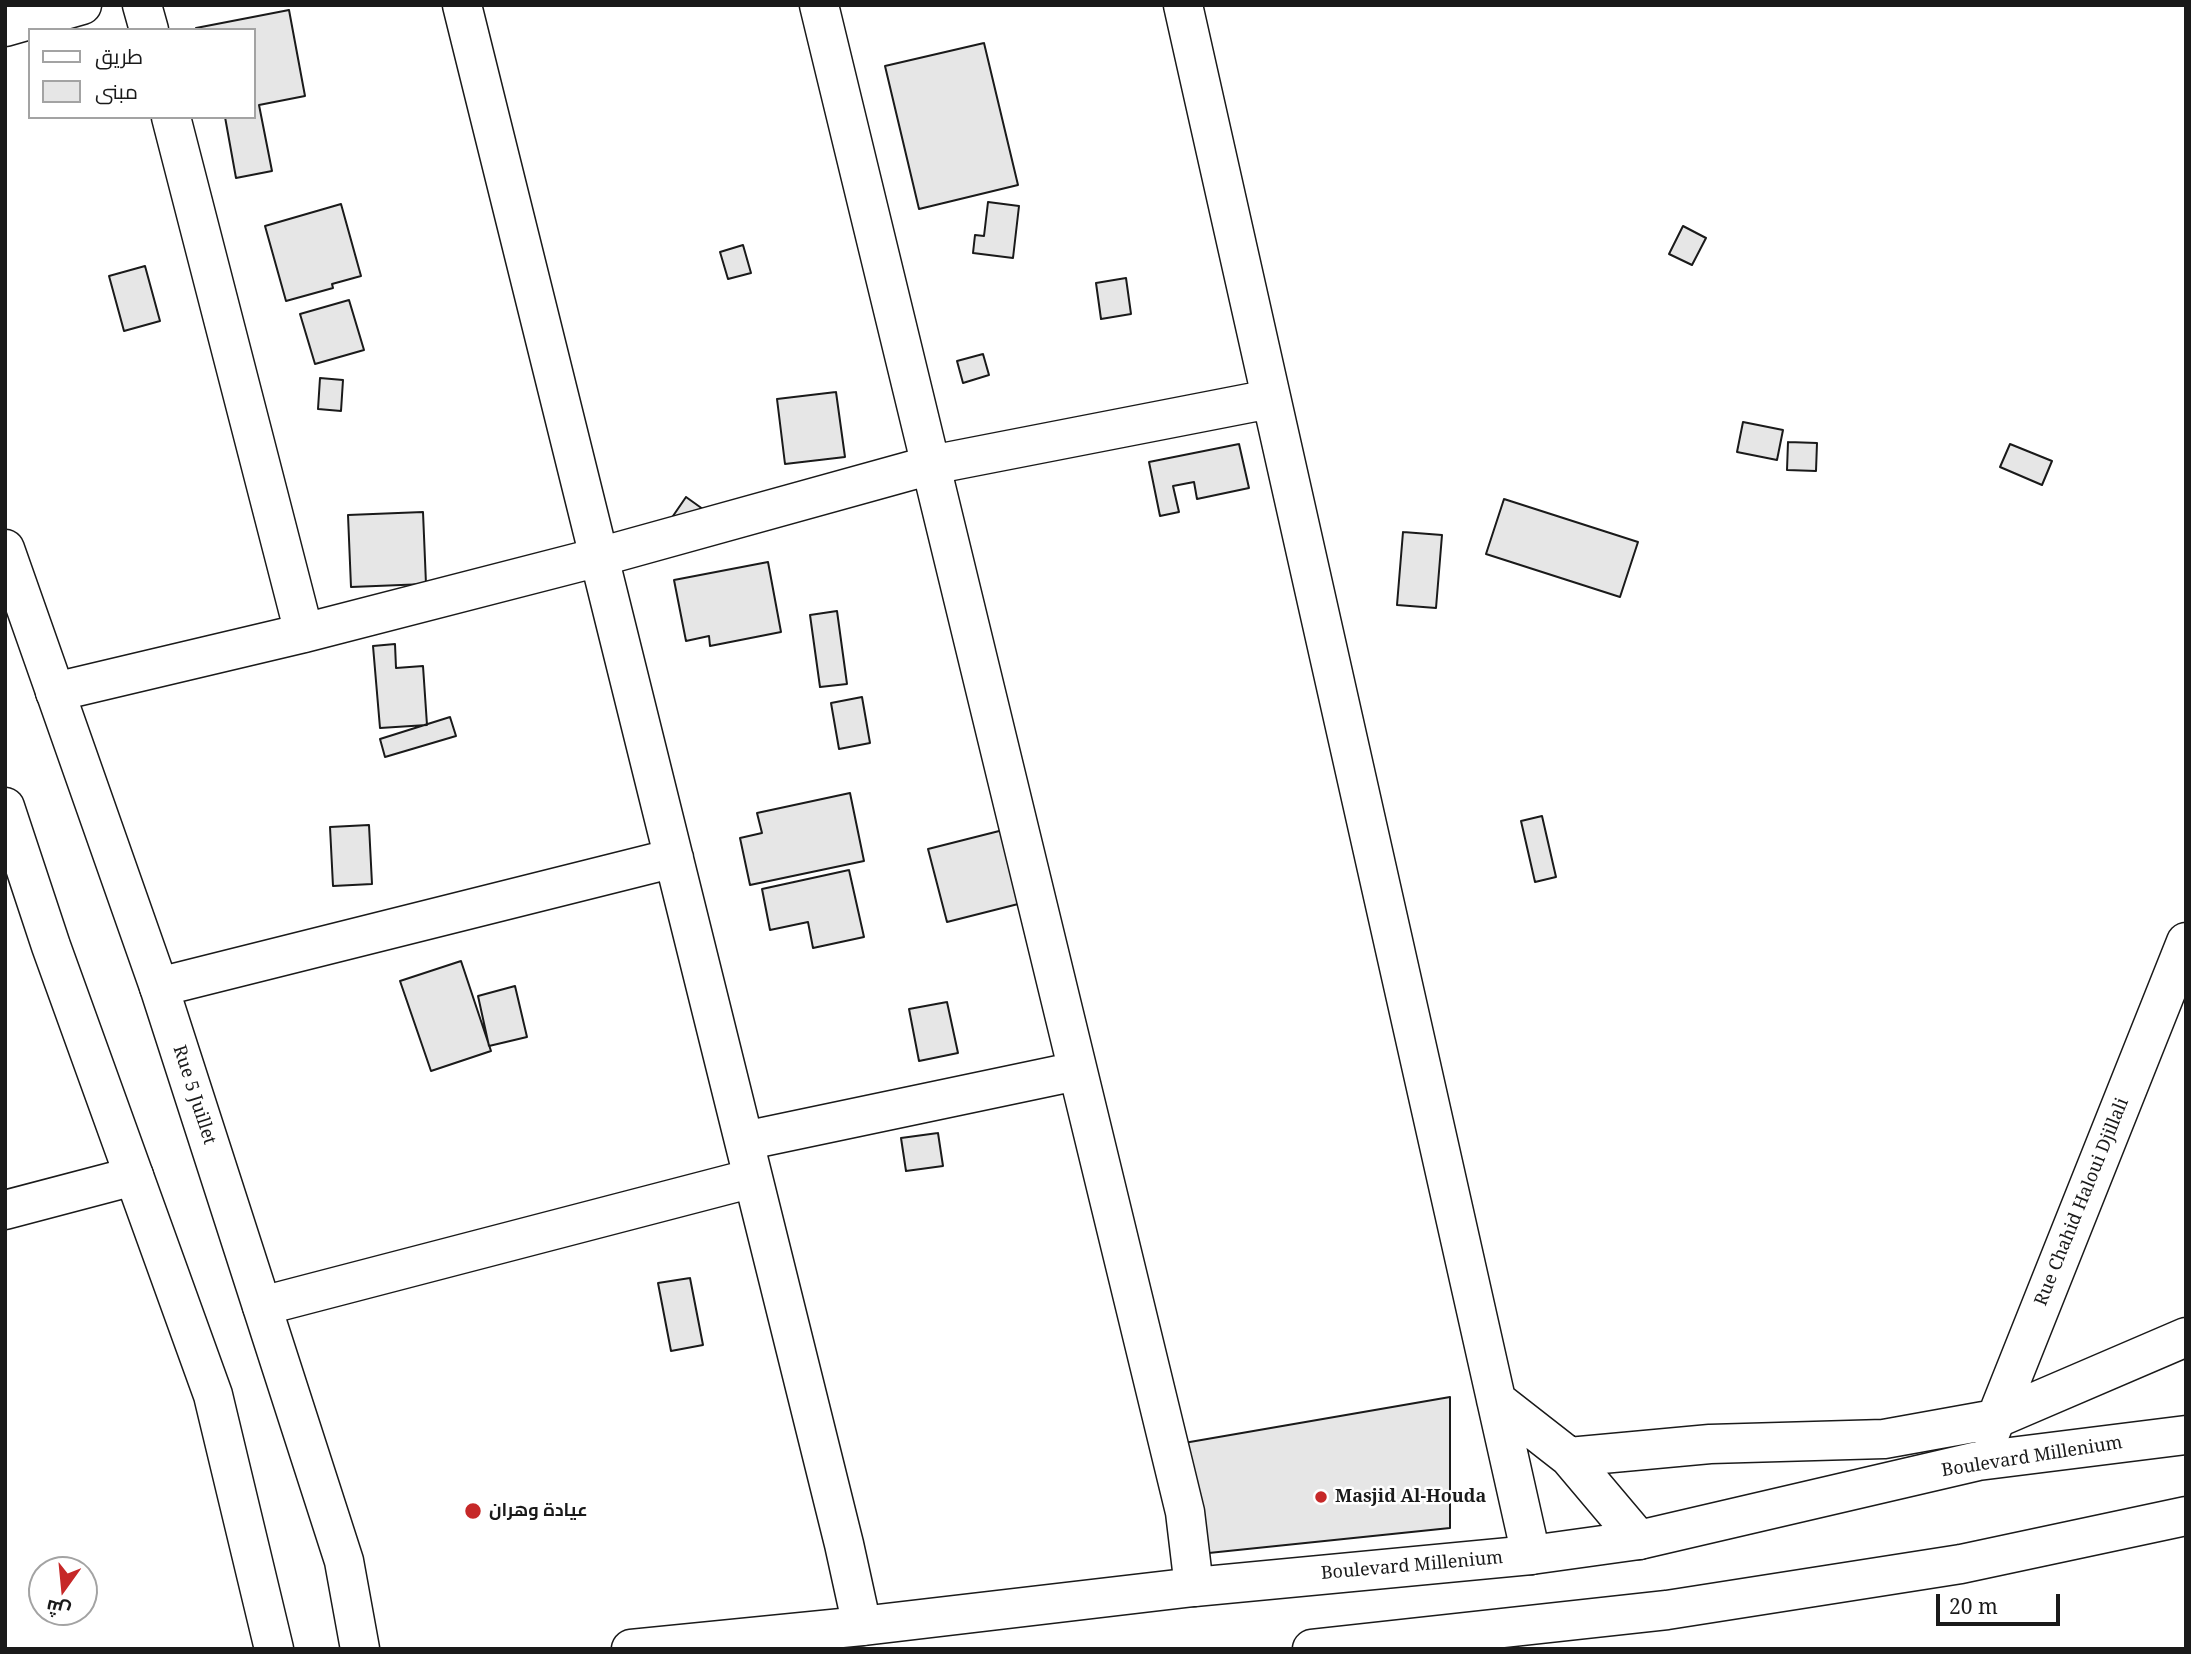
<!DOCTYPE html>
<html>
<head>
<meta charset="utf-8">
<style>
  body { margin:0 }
  #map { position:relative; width:2191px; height:1654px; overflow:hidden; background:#fff; font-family:"Noto Serif",Cairo,serif }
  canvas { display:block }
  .frame { position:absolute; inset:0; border:7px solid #1a1a1a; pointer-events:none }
  .legend { position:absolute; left:28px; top:28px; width:228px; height:91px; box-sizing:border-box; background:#fff; border:2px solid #a3a3a3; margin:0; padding:9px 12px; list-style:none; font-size:21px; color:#1a1a1a }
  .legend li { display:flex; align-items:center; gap:14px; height:35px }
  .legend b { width:35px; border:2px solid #a3a3a3 }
  .north { position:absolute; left:28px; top:1556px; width:70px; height:70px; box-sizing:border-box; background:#fff; border:2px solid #a3a3a3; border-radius:50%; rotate:195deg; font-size:19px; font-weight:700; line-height:28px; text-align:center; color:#1a1a1a }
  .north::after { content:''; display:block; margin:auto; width:24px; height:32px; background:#c62828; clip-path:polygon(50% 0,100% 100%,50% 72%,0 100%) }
  .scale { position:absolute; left:1936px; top:1594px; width:124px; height:32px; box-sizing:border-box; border:4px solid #1a1a1a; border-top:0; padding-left:9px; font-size:21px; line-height:24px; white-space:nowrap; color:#1a1a1a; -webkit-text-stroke:5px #fff; paint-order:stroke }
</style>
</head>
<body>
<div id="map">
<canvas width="2191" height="1654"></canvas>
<div class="frame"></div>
<ul class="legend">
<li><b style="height:9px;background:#fff"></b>طريق</li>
<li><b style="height:19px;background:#e6e6e6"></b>مبنى</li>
</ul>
<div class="north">ش</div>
<div class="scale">20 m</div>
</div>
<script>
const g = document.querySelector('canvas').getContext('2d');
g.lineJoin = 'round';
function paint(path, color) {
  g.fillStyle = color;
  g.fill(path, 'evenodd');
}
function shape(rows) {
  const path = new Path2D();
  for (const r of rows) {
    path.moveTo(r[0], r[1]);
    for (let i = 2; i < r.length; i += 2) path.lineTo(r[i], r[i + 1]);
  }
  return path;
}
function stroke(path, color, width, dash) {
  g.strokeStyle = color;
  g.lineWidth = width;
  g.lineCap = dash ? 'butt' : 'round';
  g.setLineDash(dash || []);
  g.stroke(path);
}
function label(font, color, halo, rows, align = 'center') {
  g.font = font + ' "Noto Serif",Cairo,serif';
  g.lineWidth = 5;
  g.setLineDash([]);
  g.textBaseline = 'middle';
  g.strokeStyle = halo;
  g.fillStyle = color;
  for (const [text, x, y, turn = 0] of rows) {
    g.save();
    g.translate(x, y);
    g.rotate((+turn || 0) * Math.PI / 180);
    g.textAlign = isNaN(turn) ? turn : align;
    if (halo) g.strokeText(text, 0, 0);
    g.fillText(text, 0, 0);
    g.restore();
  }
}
const building = shape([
  [289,10,305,96,259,105,272,171,236,178,225,117,254,117,254,30,196,30,196,28,289,10],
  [984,43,1018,185,919,209,885,66,984,43],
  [988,202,1019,206,1013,258,973,253,975,235,984,236,988,202],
  [341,204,361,276,332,284,333,288,286,301,265,226,341,204],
  [1683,226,1706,238,1692,265,1669,254,1683,226],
  [743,245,751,273,728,279,720,252,743,245],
  [145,266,160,321,124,331,109,276,145,266],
  [1126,278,1131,314,1101,319,1096,283,1126,278],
  [349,300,364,350,315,364,300,314,349,300],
  [983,354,989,375,963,383,957,361,983,354],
  [320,378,343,380,341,411,318,409,320,378],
  [836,392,845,457,785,464,777,399,836,392],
  [1743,422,1783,430,1777,460,1737,452,1743,422],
  [1788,442,1817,443,1816,471,1787,470,1788,442],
  [1239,444,1249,488,1197,499,1194,482,1173,486,1179,512,1160,516,1149,462,1239,444],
  [2010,444,2052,461,2042,485,2000,467,2010,444],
  [686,497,707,512,694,531,673,516,686,497],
  [1504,499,1638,542,1620,597,1486,554,1504,499],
  [423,512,426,584,351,587,348,515,423,512],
  [1403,532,1442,535,1436,608,1397,605,1403,532],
  [768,562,781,632,710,646,709,636,686,641,674,580,768,562],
  [837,611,847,684,820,687,810,615,837,611],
  [395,644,396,668,423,666,427,725,380,728,373,646,395,644],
  [862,697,870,743,839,749,831,703,862,697],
  [450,717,456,736,385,757,380,739,450,717],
  [850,793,864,861,750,885,740,838,762,833,757,813,850,793],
  [1542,816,1556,877,1535,882,1521,821,1542,816],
  [369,825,372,884,333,886,330,827,369,825],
  [1015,827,1034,900,947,922,928,849,1015,827],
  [849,870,864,937,813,948,808,922,770,930,762,889,849,870],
  [461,961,491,1051,431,1071,400,981,461,961],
  [515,986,527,1037,489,1046,478,996,515,986],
  [947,1002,958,1053,919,1061,909,1009,947,1002],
  [938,1133,943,1166,906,1171,901,1138,938,1133],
  [690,1278,703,1345,671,1351,658,1283,690,1278],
  [1450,1397,1450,1528,1199,1554,1184,1443,1450,1397]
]);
const minor = shape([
  [142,5,149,30],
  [462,5,844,1544,862,1626],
  [819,5,1185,1512,1194,1587],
  [1183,5,1531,1555],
  [5,27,82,5],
  [171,117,304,633],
  [55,692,304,633,599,557,931,465,1270,399],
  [159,987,674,858],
  [744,1141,1077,1071],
  [5,1210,134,1176],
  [262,1306,753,1178],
  [1496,1400,1569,1457,1639,1540],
  [1991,1431,2186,942],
  [1569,1457,1710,1444,1884,1439,1995,1419,2186,1337]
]);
const major = shape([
  [5,549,159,987,344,1561,360,1649],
  [5,807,51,946,213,1395,274,1649],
  [631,1649,862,1626,1194,1587,1531,1555,1639,1540,1978,1461,2186,1435],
  [1312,1649,1667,1610,1961,1564,2186,1516]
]);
const markers = [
  [1321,1497,7,"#c62828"],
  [473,1511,9,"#c62828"]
];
const streetNames = [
  ["Rue 5 Juillet",194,1095,72],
  ["Rue Chahid Haloui Djillali",2082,1202,-68],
  ["Boulevard Millenium",2032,1457,-9],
  ["Boulevard Millenium",1412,1566,-5]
];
const poiNames = [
  ["Masjid Al-Houda",1335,1497],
  ["عيادة وهران",489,1511]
];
paint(building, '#e6e6e6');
stroke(building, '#1a1a1a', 2);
stroke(minor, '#1a1a1a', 41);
stroke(major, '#1a1a1a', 41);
stroke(minor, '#fff', 38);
stroke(major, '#fff', 38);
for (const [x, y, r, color] of markers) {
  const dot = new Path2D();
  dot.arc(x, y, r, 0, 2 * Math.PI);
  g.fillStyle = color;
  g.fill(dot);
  stroke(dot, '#fff', 2.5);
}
label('18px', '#1a1a1a', '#fff', streetNames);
label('bold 18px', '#1a1a1a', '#fff', poiNames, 'left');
</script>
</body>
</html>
